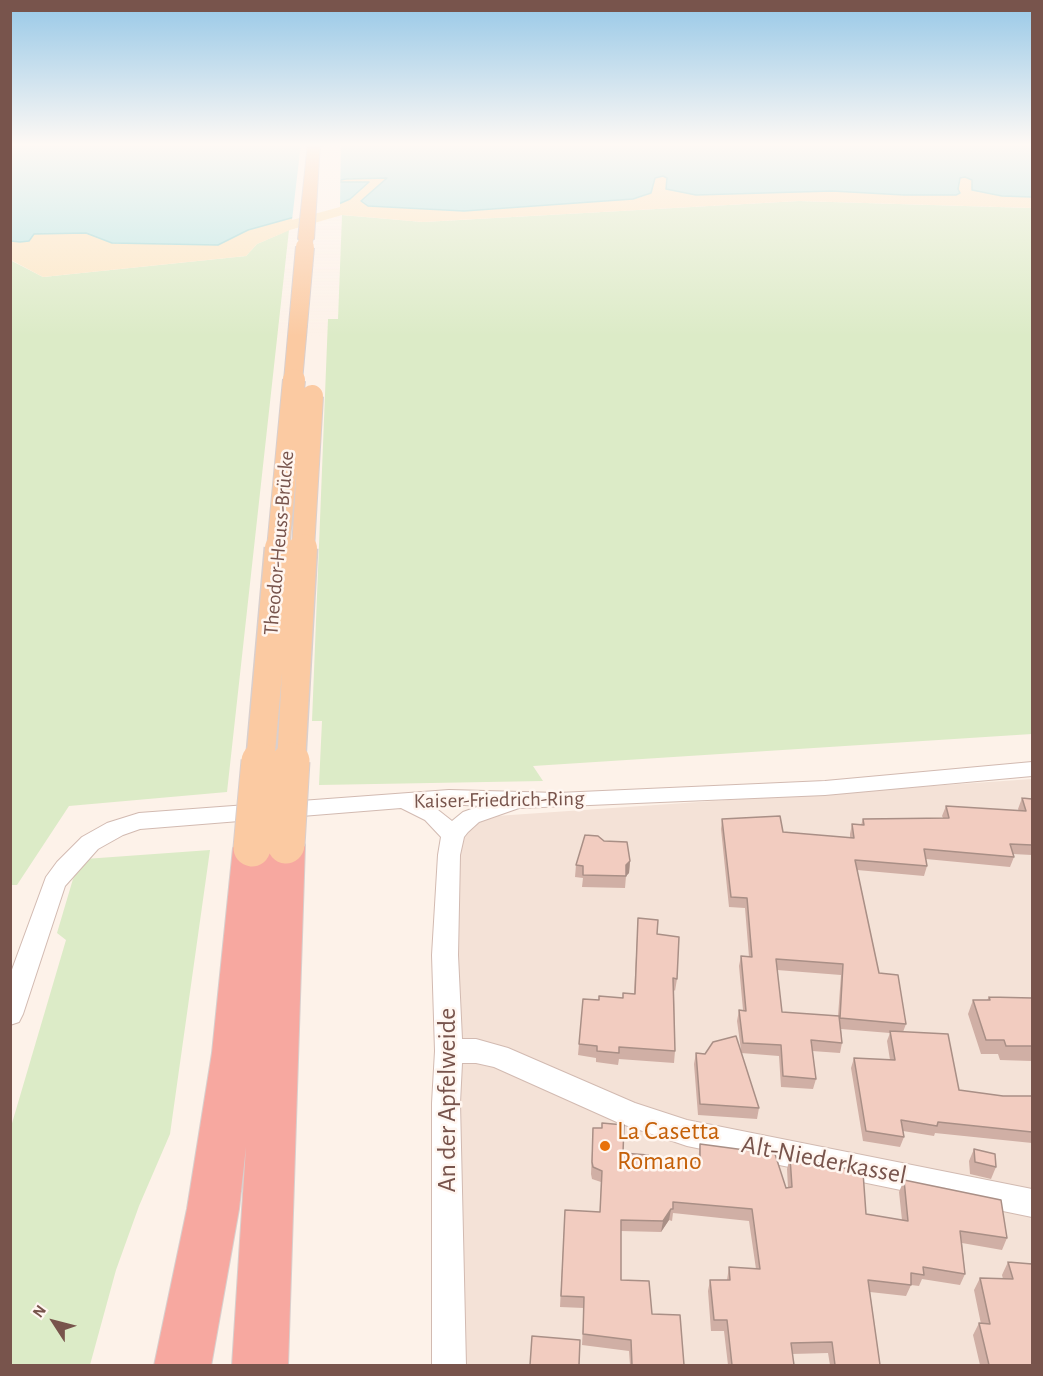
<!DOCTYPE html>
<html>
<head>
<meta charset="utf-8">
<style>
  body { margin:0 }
  #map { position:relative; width:1043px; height:1376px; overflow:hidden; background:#fdf2e9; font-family:"Alegreya Sans",sans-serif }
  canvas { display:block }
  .frame { position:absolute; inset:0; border:12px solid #78544c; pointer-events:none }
  .north { position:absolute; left:24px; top:1292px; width:60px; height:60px; -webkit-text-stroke:4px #fff6f0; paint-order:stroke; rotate:306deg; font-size:16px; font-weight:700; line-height:24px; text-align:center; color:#78544c }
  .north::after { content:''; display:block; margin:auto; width:21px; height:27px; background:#78544c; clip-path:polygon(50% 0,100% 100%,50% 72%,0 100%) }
</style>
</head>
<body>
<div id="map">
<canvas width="1043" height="1376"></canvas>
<div class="frame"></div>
<div class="north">N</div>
</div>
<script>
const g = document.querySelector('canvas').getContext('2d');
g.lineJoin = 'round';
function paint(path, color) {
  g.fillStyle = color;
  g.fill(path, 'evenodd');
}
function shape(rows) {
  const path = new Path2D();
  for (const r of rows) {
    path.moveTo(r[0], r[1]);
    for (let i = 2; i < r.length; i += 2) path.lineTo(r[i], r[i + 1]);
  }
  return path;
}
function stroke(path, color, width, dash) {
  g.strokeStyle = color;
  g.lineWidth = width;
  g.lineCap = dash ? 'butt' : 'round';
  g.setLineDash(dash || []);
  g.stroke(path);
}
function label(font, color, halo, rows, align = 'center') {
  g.font = font + ' "Alegreya Sans",sans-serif';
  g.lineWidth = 5;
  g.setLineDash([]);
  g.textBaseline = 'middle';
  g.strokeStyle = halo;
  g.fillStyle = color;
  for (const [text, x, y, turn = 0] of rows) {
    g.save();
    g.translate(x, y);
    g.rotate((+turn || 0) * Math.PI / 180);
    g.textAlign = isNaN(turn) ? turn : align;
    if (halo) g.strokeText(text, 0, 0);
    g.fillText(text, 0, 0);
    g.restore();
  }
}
const residential = shape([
  [1032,779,1032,1365,460,1365,453,819]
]);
const green = shape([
  [799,201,1032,208,1032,734,533,766,543,781,319,785,322,721,312,721,328,319,338,319,342,215,423,222],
  [289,230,227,792,69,806,17,885,11,885,10,260,43,277,246,256,257,244],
  [210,850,170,1134,139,1206,116,1270,90,1365,11,1365,10,1130,66,940,57,933,73,879,85,859]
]);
const sand = shape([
  [663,176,904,195,958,189,960,178,965,177,972,180,973,190,1002,196,1032,197,1032,208,799,201,423,222,342,215,290,230,257,244,246,256,43,277,11,260,10,241,29,241,34,234,86,233,112,243,218,245,248,230,283,218,313,212,368,183,340,182,341,180,346,179,387,178,368,206,464,211,633,199,644,196,655,177]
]);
const water = shape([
  [10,143,1032,143,1032,197,1002,196,972,190,972,180,965,177,960,178,958,189,960,193,956,195,904,195,832,191,696,195,666,189,667,178,663,176,655,178,651,193,633,199,464,211,368,206,361,201,387,178,346,179,341,180,340,182,369,182,350,199,334,206,248,230,218,245,112,243,86,233,34,234,29,241,20,242,11,241,10,143]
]);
const pier = shape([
  [301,143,341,143,340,207,292,220]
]);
const street = shape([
  [1032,762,1032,776,825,795,519,808,479,822,468,832,464,837,460,855,458,955,462,1039,476,1039,508,1048,635,1103,687,1120,1032,1189,1032,1217,687,1146,619,1123,494,1067,476,1063,462,1063,460,1103,466,1366,432,1366,432,1103,435,1051,432,955,438,855,441,837,425,820,401,808,140,829,123,835,98,849,65,886,23,1014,19,1022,10,1025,10,975,46,877,57,862,82,837,107,823,139,813,449,790,558,793,825,781,1032,762],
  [449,804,480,806,463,812,452,821,433,806,449,804]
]);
const primary = shape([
  [308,143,320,143,314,239,306,244,298,239,308,143]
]);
const highway = shape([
  [286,831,300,835,305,845,288,1366,232,1366,246,1147,239,1209,211,1366,154,1366,187,1209,212,1053,233,848,238,838,252,834,266,838,268,843,272,835,286,831]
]);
const primaryBridgeFar4 = shape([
  [305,248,306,239]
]);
const primaryBridgeFar3 = shape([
  [293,381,305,247]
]);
const primaryBridgeFar2 = shape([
  [278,549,294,380],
  [303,549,312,396]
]);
const primaryBridgeFar1 = shape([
  [260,763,279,548],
  [291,763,303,548]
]);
const primaryBridge = shape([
  [286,845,291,761],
  [252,848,260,761]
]);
const wall = shape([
  [1022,798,1032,799,1032,855,1013,854,1014,857,1010,867,926,859,927,866,924,876,857,870,879,973,906,1024,903,1032,959,1090,1003,1096,1032,1096,1032,1143,935,1133,934,1136,903,1131,904,1137,900,1147,863,1141,851,1068,854,1058,890,1060,887,1041,890,1033,841,1029,842,1043,840,1053,812,1051,816,1079,813,1089,781,1087,779,1056,741,1053,759,1108,757,1119,698,1115,694,1064,696,1053,705,1054,741,1050,737,1021,739,1010,743,1010,739,966,741,956,749,957,745,908,729,907,721,829,722,819,783,832,850,838,850,834,852,824,861,825,863,819,943,818,942,816,946,806,1019,811,1018,809],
  [777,970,841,975,838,1016,782,1012],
  [630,861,629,873,626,876,625,888,582,887,583,878,575,877,576,865],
  [638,918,657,934,677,979,675,991,674,990,675,1051,674,1063,619,1059,618,1065,596,1062,596,1058,578,1055,579,1044,599,1000,623,998,634,994],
  [989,997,1032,998,1032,1061,1000,1060,998,1054,981,1054,968,1014,973,1000,987,1000],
  [593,1128,623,1153,648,1158,698,1161,700,1144,786,1188,788,1188,787,1169,790,1157,866,1214,902,1220,899,1192,904,1180,1007,1238,1002,1250,962,1243,965,1274,960,1285,922,1279,919,1286,911,1285,906,1296,870,1292,880,1365,830,1365,828,1353,792,1354,794,1365,728,1365,724,1331,711,1331,708,1291,710,1280,727,1280,729,1267,756,1269,749,1221,673,1213,672,1221,669,1220,661,1232,621,1231,621,1280,652,1314,684,1365,630,1365,629,1351,582,1345,584,1308,560,1307,565,1210,600,1212,601,1182,592,1179,591,1174],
  [974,1149,996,1167,991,1179,970,1174,969,1161],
  [1008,1262,1032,1264,1032,1365,980,1365,973,1335,979,1323,981,1324,974,1290,980,1278,1003,1279,1002,1275]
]);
const shadedWall = shape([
  [630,861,629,873,626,876,626,865],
  [671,1209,669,1220,661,1232,663,1221]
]);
const building = shape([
  [1022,798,1032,799,1032,845,1010,844,1014,857,924,849,927,866,855,860,879,973,898,975,906,1024,840,1018,843,964,776,959,782,1012,839,1016,842,1043,811,1040,816,1079,783,1076,781,1045,743,1043,739,1010,746,1011,741,956,752,957,747,898,731,897,722,819,780,816,783,832,854,838,852,824,864,825,863,819,949,818,946,806,1026,811,1022,798],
  [585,835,598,836,604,841,627,842,630,861,626,865,626,876,583,875,583,866,576,865,585,835],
  [638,918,658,920,657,934,679,937,677,979,673,978,675,1051,619,1047,619,1053,597,1051,597,1046,579,1044,583,999,599,1000,599,996,623,998,623,993,635,994,638,918],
  [989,997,1032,998,1032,1046,1006,1046,1004,1040,986,1040,973,1000,990,1000,989,997],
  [890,1031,948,1034,959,1090,1003,1096,1032,1096,1032,1132,938,1122,937,1126,901,1120,904,1137,866,1131,854,1058,895,1060,890,1031],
  [736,1036,759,1108,700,1104,696,1053,705,1054,713,1042,736,1036],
  [602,1123,624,1125,623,1153,648,1155,648,1158,700,1162,700,1144,775,1154,786,1188,792,1187,790,1157,863,1172,866,1214,908,1221,904,1180,1001,1200,1007,1238,960,1231,965,1274,923,1267,924,1275,911,1273,911,1285,868,1280,880,1365,835,1365,832,1342,791,1343,794,1365,732,1365,727,1320,714,1320,710,1280,730,1280,729,1267,760,1269,752,1209,673,1202,673,1209,671,1209,663,1221,621,1220,621,1280,649,1281,652,1314,680,1315,684,1365,632,1365,631,1340,583,1334,584,1297,561,1296,565,1210,600,1212,602,1171,593,1167,592,1162,593,1128,602,1128,602,1123],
  [974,1149,995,1154,996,1167,975,1162,974,1149],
  [1008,1262,1032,1264,1032,1365,989,1365,979,1323,990,1324,980,1278,1013,1279,1008,1262],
  [532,1336,580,1340,579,1365,530,1365,532,1336]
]);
const markers = [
  [605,1146,6,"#e8710a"]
];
const streetNames = [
  ["Theodor-Heuss-Brücke",279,543,-85],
  ["Kaiser-Friedrich-Ring",499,800,-1]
];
const nearStreetnames = [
  ["An der Apfelweide",447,1100,-90],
  ["Alt-Niederkassel",824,1160,11]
];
const nearFoodnames = [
  ["La Casetta",617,1131],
  ["Romano",617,1161]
];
paint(residential, '#f4e2d7');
paint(green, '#dcebc7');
paint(sand, '#fce6c4');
paint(water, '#bde7e6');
stroke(water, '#a3d9d8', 1.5);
paint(pier, '#fdf2e9');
stroke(street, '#d2bab1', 2);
stroke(primary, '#d9cfcd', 2);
stroke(highway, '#d9cfcd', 2);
paint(street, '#fff');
paint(primary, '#fbcaa2');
paint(highway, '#f7a8a0');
stroke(primaryBridgeFar4, '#d9cfcd', 15, []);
stroke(primaryBridgeFar3, '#d9cfcd', 20, []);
stroke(primaryBridgeFar2, '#d9cfcd', 24, []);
stroke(primaryBridgeFar1, '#d9cfcd', 31, []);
stroke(primaryBridge, '#d9cfcd', 39, []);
stroke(primaryBridgeFar4, '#fbcaa2', 14);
stroke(primaryBridgeFar3, '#fbcaa2', 18);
stroke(primaryBridgeFar2, '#fbcaa2', 22);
stroke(primaryBridgeFar1, '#fbcaa2', 28);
stroke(primaryBridge, '#fbcaa2', 37);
paint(wall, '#d0afa5');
paint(shadedWall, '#a98f86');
paint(building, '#f2ccc0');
stroke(building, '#a98f86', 1.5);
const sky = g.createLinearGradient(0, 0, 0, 336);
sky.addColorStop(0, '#97c8e7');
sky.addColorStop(0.43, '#fef9f5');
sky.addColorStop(1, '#fef9f500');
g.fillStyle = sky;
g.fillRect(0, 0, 1043, 336);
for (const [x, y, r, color] of markers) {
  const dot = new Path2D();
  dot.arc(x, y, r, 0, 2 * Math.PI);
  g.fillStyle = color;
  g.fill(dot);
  stroke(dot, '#fff6f0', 2);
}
label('21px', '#78544c', '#fff6f0', streetNames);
label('26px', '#78544c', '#fff6f0', nearStreetnames);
label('26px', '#c56008', '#fff6f0', nearFoodnames, 'left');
</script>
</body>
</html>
